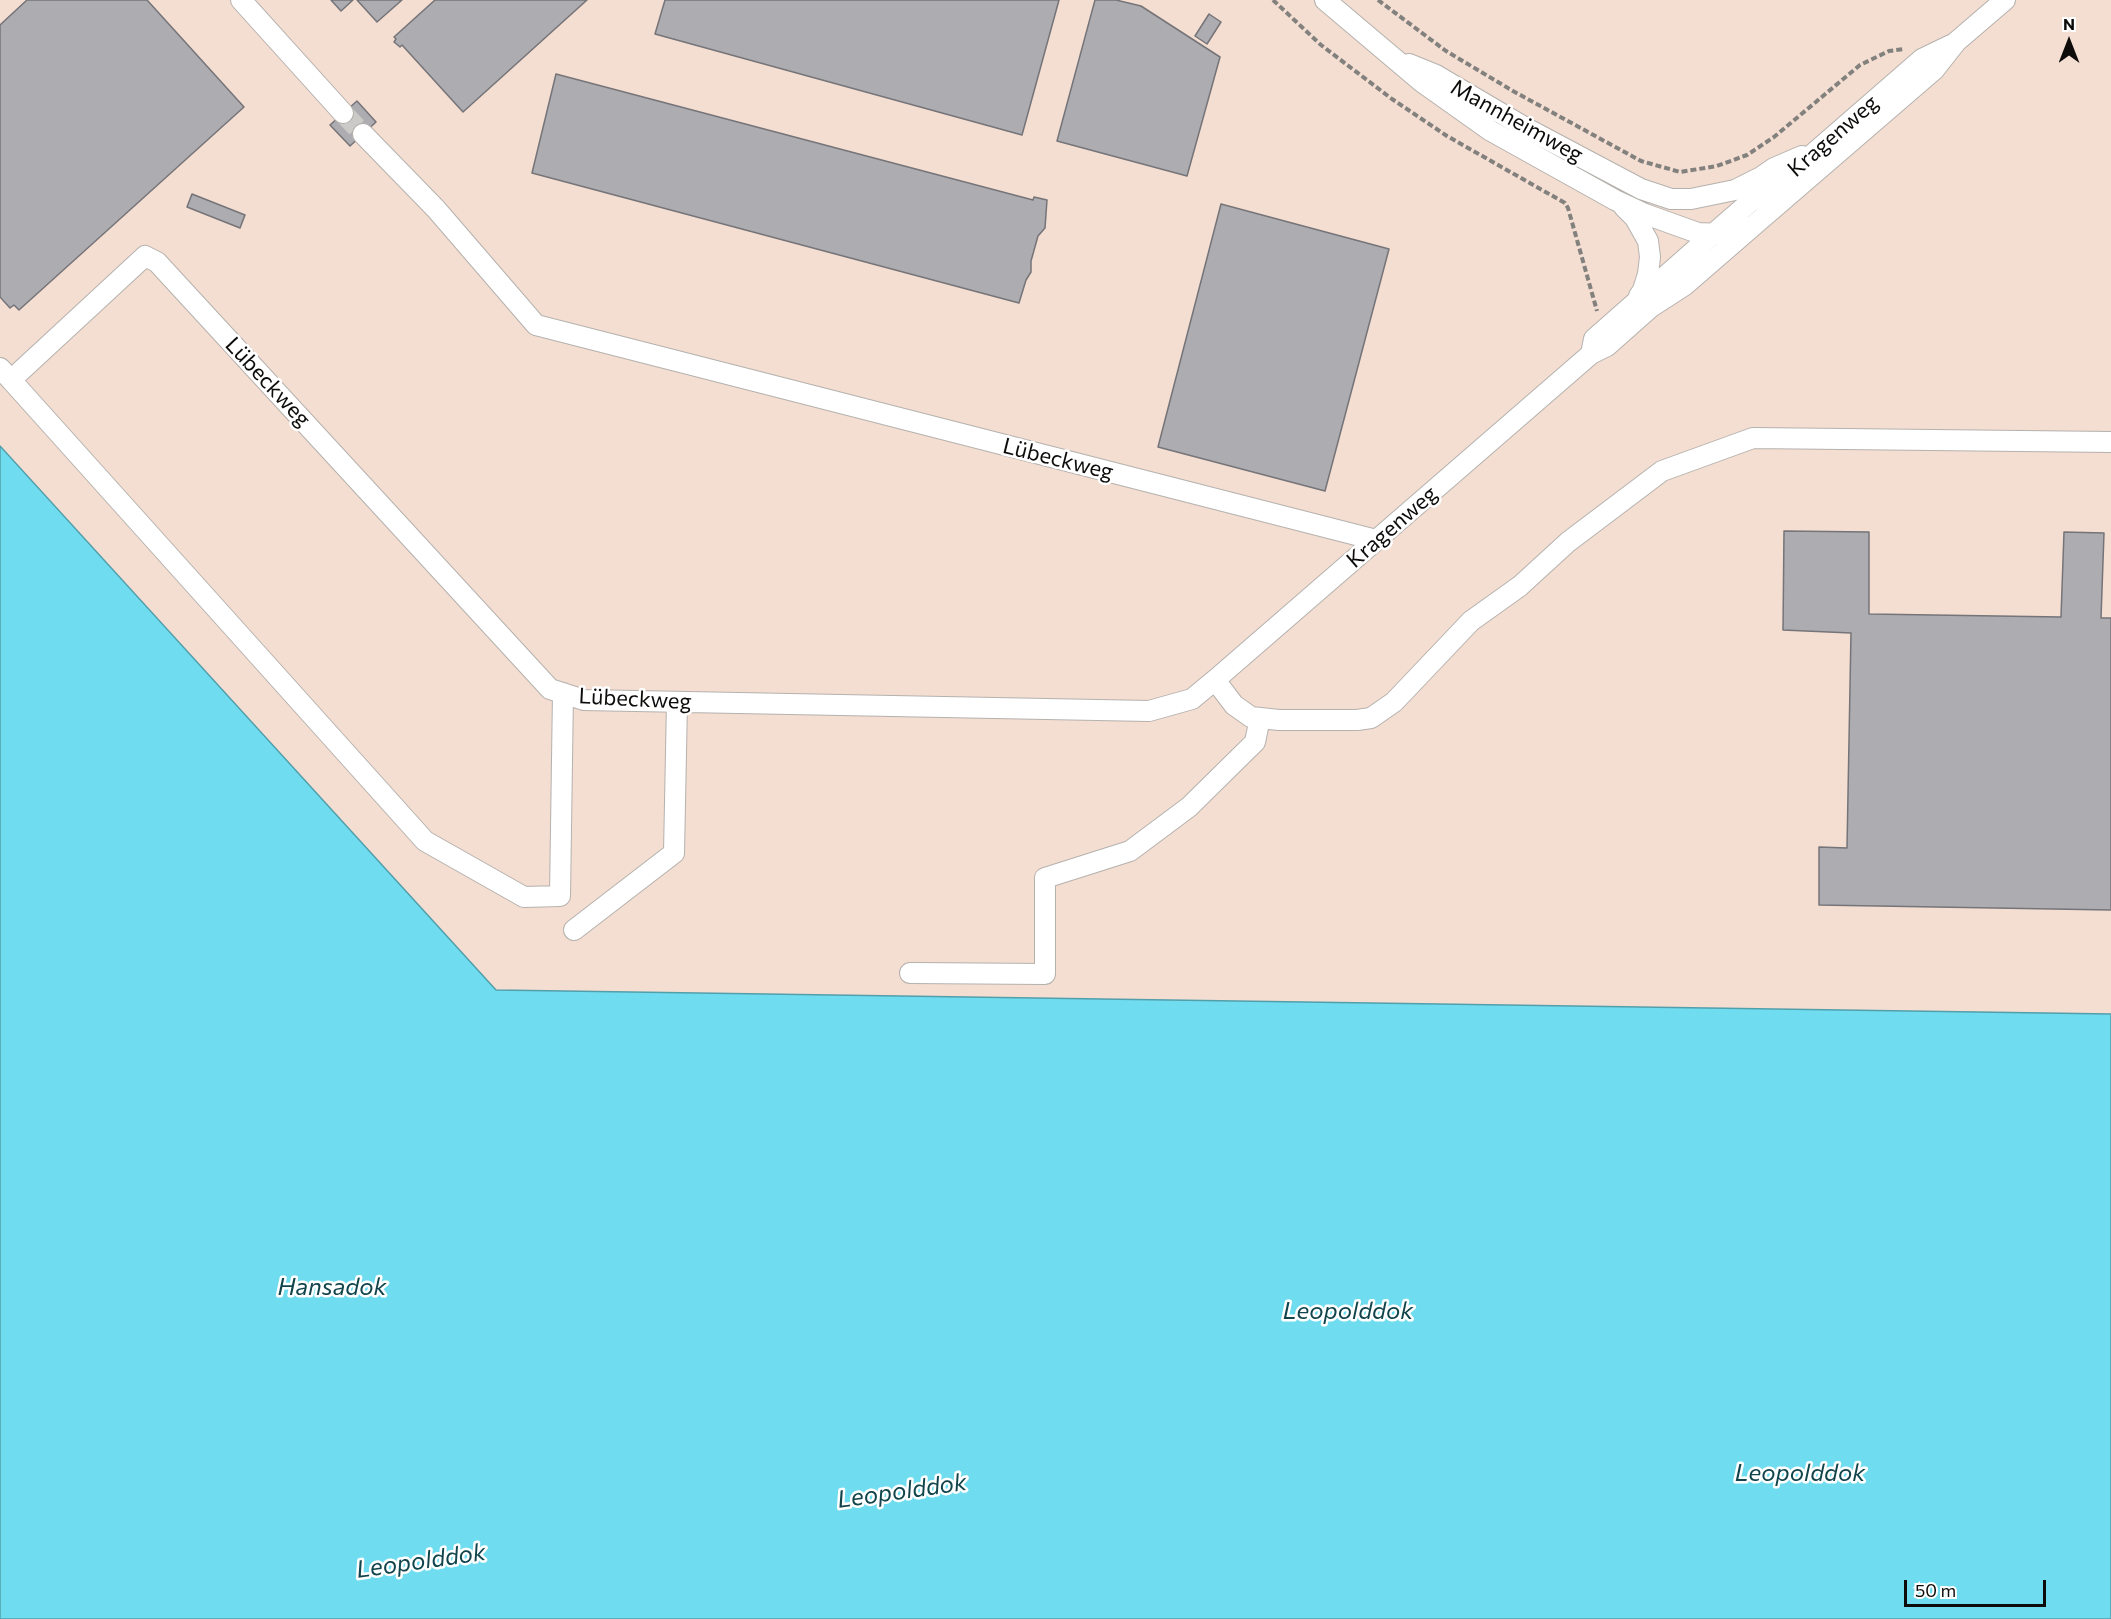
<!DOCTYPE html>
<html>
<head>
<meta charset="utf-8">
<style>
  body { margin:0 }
  #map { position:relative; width:2111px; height:1619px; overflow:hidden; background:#eeece7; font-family:Commissioner,sans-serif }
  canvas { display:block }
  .north { position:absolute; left:2039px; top:12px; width:60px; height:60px; -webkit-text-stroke:4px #fff; paint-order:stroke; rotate:0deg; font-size:16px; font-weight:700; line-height:24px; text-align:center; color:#0d0c0b }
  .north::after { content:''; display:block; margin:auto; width:21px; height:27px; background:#0d0c0b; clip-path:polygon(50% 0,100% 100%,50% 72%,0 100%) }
  .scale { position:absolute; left:1904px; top:1580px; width:142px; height:27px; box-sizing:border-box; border:3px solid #0d0c0b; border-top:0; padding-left:8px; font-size:18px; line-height:21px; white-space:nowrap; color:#0d0c0b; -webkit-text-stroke:4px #fff; paint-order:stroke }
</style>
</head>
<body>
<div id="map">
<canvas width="2111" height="1619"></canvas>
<div class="north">N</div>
<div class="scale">50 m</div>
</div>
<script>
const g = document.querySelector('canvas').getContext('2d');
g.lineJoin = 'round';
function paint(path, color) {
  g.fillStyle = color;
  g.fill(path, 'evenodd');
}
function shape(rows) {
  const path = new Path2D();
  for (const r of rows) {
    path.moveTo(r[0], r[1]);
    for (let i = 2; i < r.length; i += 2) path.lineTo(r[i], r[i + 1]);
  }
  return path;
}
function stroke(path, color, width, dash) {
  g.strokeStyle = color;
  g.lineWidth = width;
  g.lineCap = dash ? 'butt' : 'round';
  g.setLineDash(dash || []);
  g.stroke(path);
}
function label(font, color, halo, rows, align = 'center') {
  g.font = font + ' Commissioner,sans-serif';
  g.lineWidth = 5;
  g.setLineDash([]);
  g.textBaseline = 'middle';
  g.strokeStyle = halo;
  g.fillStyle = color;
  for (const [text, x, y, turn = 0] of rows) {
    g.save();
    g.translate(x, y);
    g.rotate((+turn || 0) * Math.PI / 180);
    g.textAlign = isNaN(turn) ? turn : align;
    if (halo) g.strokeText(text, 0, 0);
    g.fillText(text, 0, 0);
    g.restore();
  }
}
const industrial = shape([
  [0,0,2111,0,2111,1014,496,990,0,446]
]);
const water = shape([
  [0,446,496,990,2111,1014,2111,1619,0,1619,0,446]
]);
const building = shape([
  [27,0,147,0,244,107,19,310,14,305,10,308,0,297,0,25,27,0],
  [331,0,353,0,341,11,331,0],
  [357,0,402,0,377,22,357,0],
  [435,0,587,0,463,112,402,45,400,47,394,42,396,39,394,37,435,0],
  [665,0,1059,0,1022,135,655,34,665,0],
  [1095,0,1116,0,1141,6,1220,57,1187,176,1057,141,1095,0],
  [1209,14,1221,22,1207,44,1195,36,1209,14],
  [556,74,1033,200,1034,197,1047,200,1045,228,1038,236,1031,261,1031,272,1026,280,1019,303,532,173,556,74],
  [357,101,376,122,350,146,330,125,357,101],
  [192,194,245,215,240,228,187,207,192,194],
  [1221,204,1389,249,1325,491,1158,447,1221,204],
  [1784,531,1869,532,1869,614,2061,617,2064,532,2104,533,2101,618,2111,618,2111,910,1819,905,1819,847,1847,848,1851,633,1783,630,1784,531]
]);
const minorTunnel = shape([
  [343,113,363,134]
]);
const path = shape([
  [1273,0,1321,45,1392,99,1447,136,1565,203,1568,208,1597,311],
  [1378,0,1446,51,1513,91,1641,161,1680,172,1717,166,1747,155,1774,137,1860,65,1889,51,1905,49]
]);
const minor = shape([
  [241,0,343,113],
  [1325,0,1422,82,1491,131,1615,200,1645,214,1698,233,1721,234,1738,231,1747,227],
  [1409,64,1436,75,1526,128,1641,189,1671,199,1691,199,1735,190,1761,177,1774,168,1802,156],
  [363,134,436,209,536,325,1376,540],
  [1624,207,1635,218,1648,241,1650,257,1648,274,1643,290,1639,296],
  [1591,354,1594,339,1712,235,1750,202,1784,179,1922,59,1951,45],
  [0,368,11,380,145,256,157,262,550,689,584,700,1149,711,1192,699,1215,680,1591,354,1607,346,1651,307,1685,285,1760,220,1934,70,1956,42,2005,0],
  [11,380,425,841,524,897,560,896,563,693],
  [1215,680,1234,705,1251,717,1279,720,1357,720,1371,718,1394,702,1471,621,1520,586,1568,542,1662,471,1753,438,2111,442],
  [574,930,674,853,677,702],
  [910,973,1045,974,1045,878,1130,851,1189,807,1255,742,1260,718]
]);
const streetNames = [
  ["Mannheimweg",1517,121,29],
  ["Kragenweg",1833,136,-41],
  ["Lübeckweg",268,382,47],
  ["Lübeckweg",1058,459,14],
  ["Kragenweg",1392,527,-41],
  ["Lübeckweg",635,699,3]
];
const waterNames = [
  ["Hansadok",332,1287],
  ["Leopolddok",1348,1311],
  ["Leopolddok",1800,1473],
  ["Leopolddok",902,1491,-8],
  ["Leopolddok",421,1561,-8]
];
paint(industrial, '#f4ddd1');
paint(water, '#6fddef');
stroke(water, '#529eab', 1.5);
paint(building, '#adacb1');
stroke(building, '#757478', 1.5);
stroke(minorTunnel, '#cccac6', 20, [20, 10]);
stroke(minor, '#b5b2ae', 22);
stroke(path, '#82817e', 4, [6, 3]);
stroke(minor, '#fff', 20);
label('22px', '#0d0c0b', '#fff', streetNames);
label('italic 24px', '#11444b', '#fff', waterNames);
</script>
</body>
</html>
